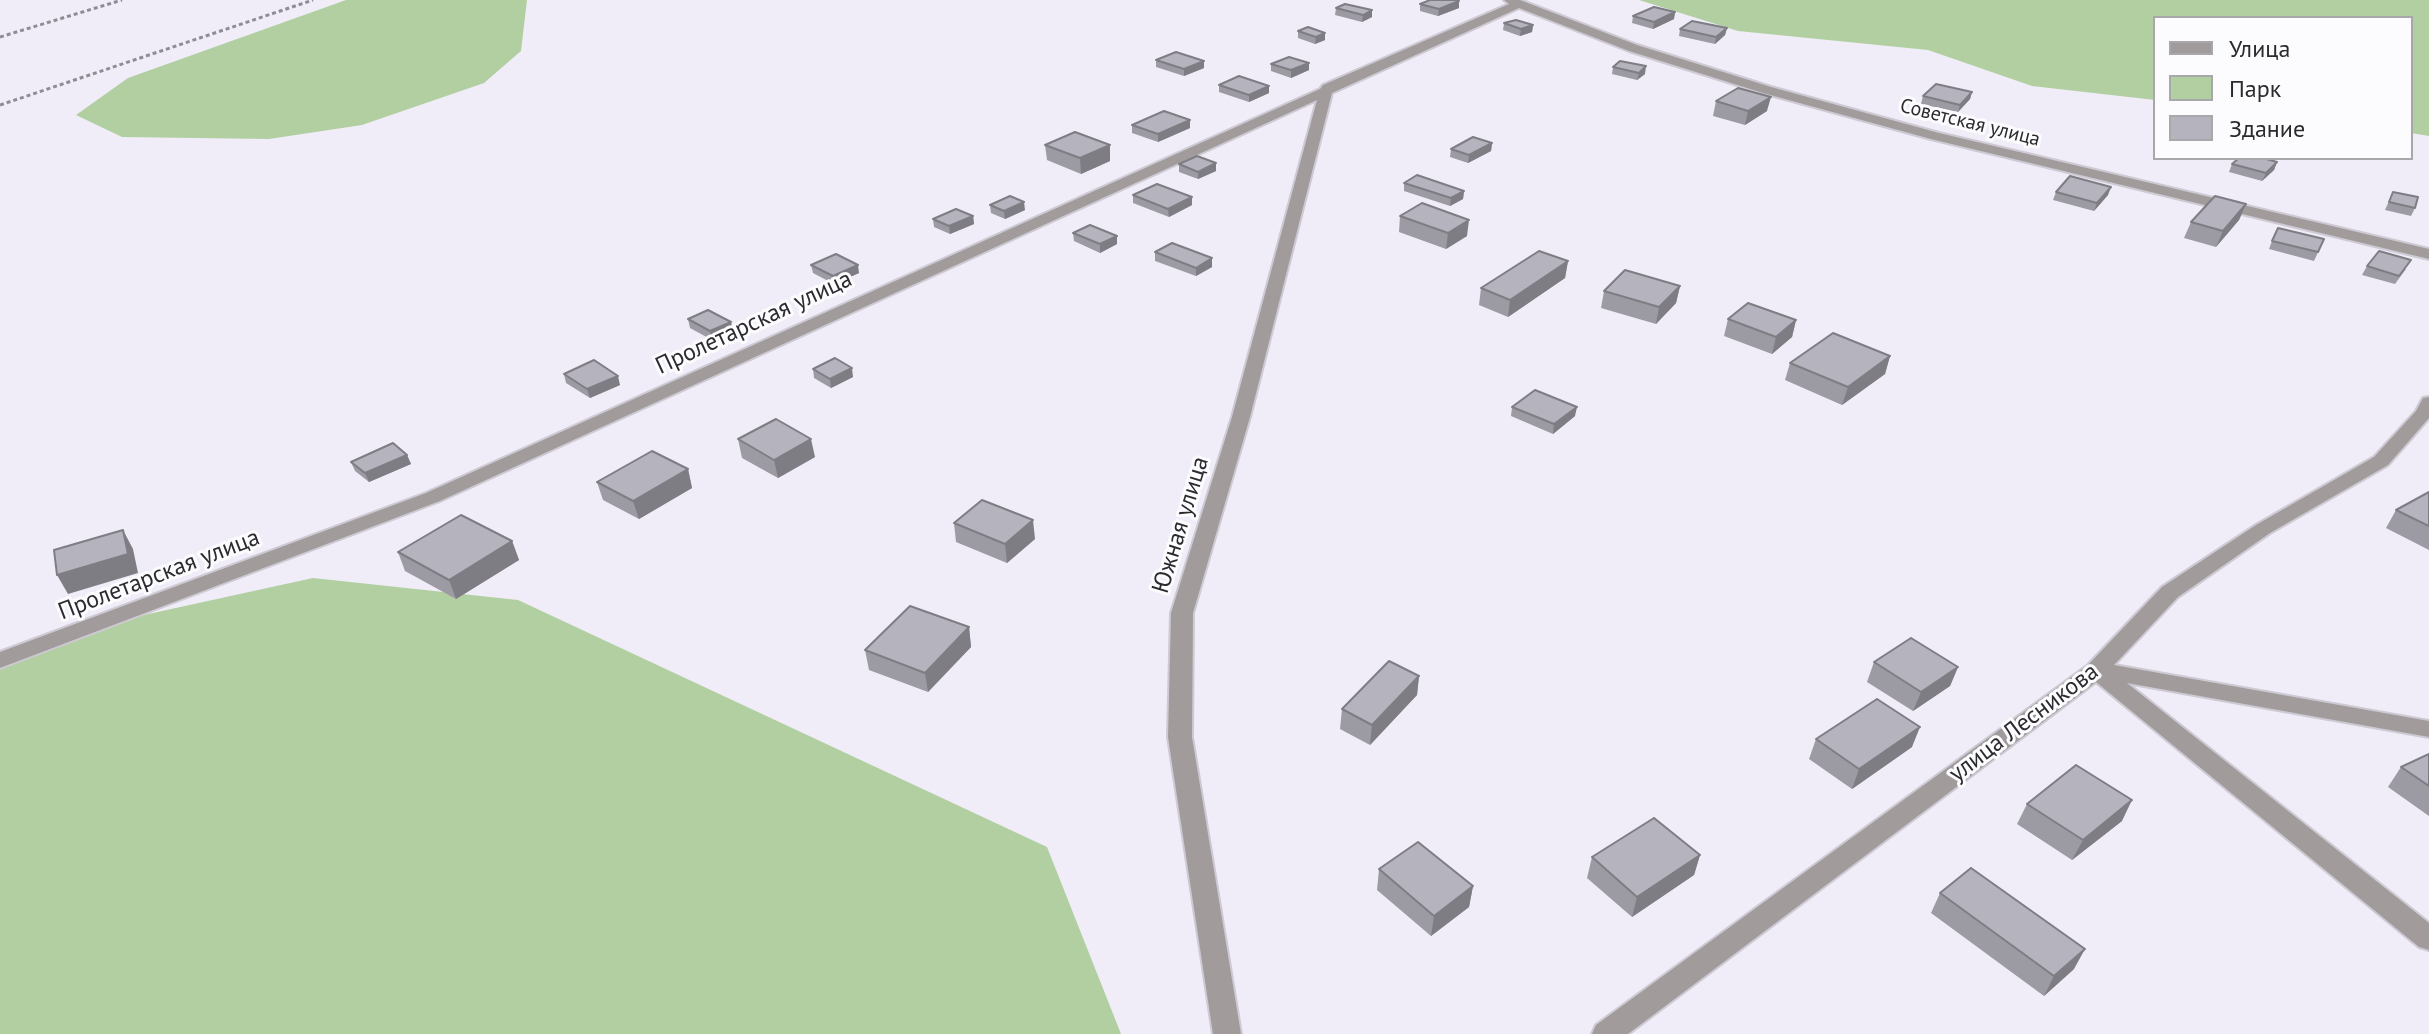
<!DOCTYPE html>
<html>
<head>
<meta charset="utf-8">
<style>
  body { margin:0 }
  #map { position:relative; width:2429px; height:1034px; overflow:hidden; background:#f0edf8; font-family:"PT Sans",sans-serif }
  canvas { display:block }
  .legend { position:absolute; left:2153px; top:16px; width:260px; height:144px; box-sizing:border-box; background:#fcfcfe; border:2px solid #a8a8ab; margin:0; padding:10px 14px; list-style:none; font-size:24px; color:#2b2a2e }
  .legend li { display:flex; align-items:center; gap:16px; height:40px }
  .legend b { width:40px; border:2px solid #a8a8ab }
</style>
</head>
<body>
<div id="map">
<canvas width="2429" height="1034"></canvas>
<ul class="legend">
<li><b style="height:10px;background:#a19c9b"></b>Улица</li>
<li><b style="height:22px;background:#b1cfa1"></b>Парк</li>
<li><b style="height:22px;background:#b5b3bd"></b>Здание</li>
</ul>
</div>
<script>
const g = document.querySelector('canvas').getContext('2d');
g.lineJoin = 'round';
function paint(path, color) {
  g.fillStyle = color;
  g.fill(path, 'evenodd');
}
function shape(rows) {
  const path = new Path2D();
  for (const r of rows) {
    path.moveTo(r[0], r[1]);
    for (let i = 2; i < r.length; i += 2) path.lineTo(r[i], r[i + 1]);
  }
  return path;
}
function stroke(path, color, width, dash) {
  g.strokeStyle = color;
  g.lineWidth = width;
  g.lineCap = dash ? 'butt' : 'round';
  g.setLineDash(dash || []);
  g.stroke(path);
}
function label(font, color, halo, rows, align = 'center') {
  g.font = font + ' "PT Sans",sans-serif';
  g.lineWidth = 6;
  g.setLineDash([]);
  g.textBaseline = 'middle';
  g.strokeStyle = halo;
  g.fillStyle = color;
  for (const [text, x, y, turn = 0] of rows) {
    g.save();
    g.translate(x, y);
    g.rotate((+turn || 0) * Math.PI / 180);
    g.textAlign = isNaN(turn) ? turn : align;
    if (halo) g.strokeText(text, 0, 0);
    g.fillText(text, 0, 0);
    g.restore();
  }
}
const green = shape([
  [346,0,527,0,521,51,484,83,362,125,269,139,122,137,76,115,128,78],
  [1639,0,2429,0,2429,136,2411,133,2411,18,2155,18,2155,100,2032,86,1928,50,1738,31],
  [313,578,518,600,1047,847,1121,1034,0,1034,0,654,130,618]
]);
const path = shape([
  [0,37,122,0],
  [0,105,313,0]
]);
const minor = shape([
  [1504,0,1520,0,1637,45,1771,87,1939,133,2429,249,2429,259,1931,139,1763,93,1629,51,1519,8,1332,93,1250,417,1193,613,1192,737,1241,1034,1213,1034,1168,737,1171,613,1232,417,1317,100,440,501,0,668,0,652,426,493,1320,89,1323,85,1509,4,1504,0],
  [2429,397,2429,418,2388,465,2270,533,2178,597,2114,665,2429,721,2429,737,2127,683,2429,923,2429,950,2419,947,2096,682,1628,1034,1592,1034,1596,1025,2088,665,2162,587,2256,525,2374,457,2416,411,2423,398,2429,397]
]);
const wall = shape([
  [1420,4,1459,8,1438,16,1420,11],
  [1336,8,1372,17,1362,22,1335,15],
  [1675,12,1674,19,1653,29,1632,23,1633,16],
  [1504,23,1533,25,1532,32,1520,36,1503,30],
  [1727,28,1725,35,1715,44,1679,36,1680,29],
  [1298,31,1325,40,1315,44,1298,38],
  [1156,60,1204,61,1204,68,1184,76,1156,67],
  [1271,64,1309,70,1291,78,1271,71],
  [1613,67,1645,74,1637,80,1612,74],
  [1219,85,1269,86,1269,93,1249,102,1219,92],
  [1972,92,1970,99,1958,112,1921,104,1923,96],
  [1716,101,1767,111,1745,125,1713,116],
  [1132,125,1190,128,1158,142,1132,133],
  [1492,143,1491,151,1468,163,1450,157,1451,149],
  [1045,145,1110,145,1110,161,1081,174,1047,160],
  [2277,162,2274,170,2262,181,2229,172,2232,164],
  [1179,164,1216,171,1198,179,1179,172],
  [1404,183,1464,191,1463,199,1450,206,1404,191],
  [2056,192,2108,195,2094,211,2053,200],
  [2393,192,2415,208,2411,216,2385,210],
  [1133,195,1192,205,1169,217,1133,203],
  [2246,204,2239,220,2216,247,2184,238,2191,222],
  [990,205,1025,210,1005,219,991,213],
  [973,216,974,224,950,234,934,227,933,219],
  [1400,216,1467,236,1446,249,1399,232],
  [1073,233,1117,244,1100,253,1074,241],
  [2324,239,2314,261,2269,249,2272,241],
  [1155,252,1212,267,1196,276,1155,261],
  [1568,261,1565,278,1508,317,1479,305,1481,288],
  [811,265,859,273,834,284,813,273],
  [2367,266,2406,269,2395,284,2362,275],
  [1680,286,1676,303,1656,324,1601,308,1604,291],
  [688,319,733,331,712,340,690,328],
  [1728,319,1796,320,1792,337,1772,354,1724,336],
  [1890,356,1885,374,1842,405,1785,380,1790,363],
  [813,369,853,377,831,388,814,378],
  [564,374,620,385,590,398,566,383],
  [1512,407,1575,416,1553,434,1511,416],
  [738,439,815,457,778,478,742,458],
  [407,455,411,464,369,482,355,471,351,462],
  [688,469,692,488,639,519,603,500,597,482],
  [2429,492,2429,550,2386,528,2396,510],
  [954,523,1035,539,1007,563,956,542],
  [512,541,519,560,456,599,405,571,398,552],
  [969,627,971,647,928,692,869,670,865,650],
  [1874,662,1958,667,1950,686,1913,711,1867,682],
  [1419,676,1417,695,1370,745,1340,729,1342,709],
  [1816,739,1912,747,1852,789,1809,759],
  [2429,754,2429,816,2388,787,2401,767],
  [2027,804,2122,821,2072,860,2017,824],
  [1700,855,1694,875,1632,917,1587,878,1592,857],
  [1379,869,1473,886,1469,907,1431,936,1377,890],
  [1940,893,2074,969,2044,996,1931,913]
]);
const shadedWall = shape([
  [1459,1,1459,8,1438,16,1439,9],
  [1372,10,1372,17,1362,22,1363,15],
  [1675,12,1674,19,1653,29,1654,22],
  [1533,25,1532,32,1520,36,1521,29],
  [1727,28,1725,35,1715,44,1716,37],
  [1325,33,1325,40,1315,44,1316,37],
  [1204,61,1204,68,1184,76,1184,69],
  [1309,63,1309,70,1291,78,1291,70],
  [1646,66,1645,74,1637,80,1639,73],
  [1269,86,1269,93,1249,102,1249,95],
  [1972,92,1970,99,1958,112,1960,105],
  [1771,97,1767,111,1745,125,1748,111],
  [1190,120,1190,128,1158,142,1158,134],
  [1492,143,1491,151,1468,163,1469,155],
  [1110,145,1110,161,1081,174,1080,158],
  [2277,162,2274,170,2262,181,2266,173],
  [1216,163,1216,171,1198,179,1198,172],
  [2111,187,2108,195,2094,211,2097,203],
  [1464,191,1463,199,1450,206,1451,198],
  [1192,197,1192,205,1169,217,1168,209],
  [1024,202,1025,210,1005,219,1004,211],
  [2246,204,2239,220,2216,247,2223,231],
  [973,216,974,224,950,234,949,226],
  [1469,220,1467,236,1446,249,1448,233],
  [1117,236,1117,244,1100,253,1100,244],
  [1212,258,1212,267,1196,276,1196,268],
  [1568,261,1565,278,1508,317,1510,300],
  [858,265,859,273,834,284,833,276],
  [1680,286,1676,303,1656,324,1659,307],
  [1796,320,1792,337,1772,354,1776,337],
  [731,322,733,331,712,340,710,331],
  [1890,356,1885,374,1842,405,1848,387],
  [852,368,853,377,831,388,830,379],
  [618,376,620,385,590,398,587,389],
  [1577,407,1575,416,1553,434,1554,424],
  [811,439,815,457,778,478,774,460],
  [407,455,411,464,369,482,365,473],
  [688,469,692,488,639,519,633,501],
  [1033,520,1035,539,1007,563,1005,544],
  [123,530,133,549,138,573,68,594,57,575],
  [512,541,519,560,456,599,449,580],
  [969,627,971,647,928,692,925,673],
  [1958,667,1950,686,1913,711,1921,692],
  [1419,676,1417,695,1370,745,1372,725],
  [1920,727,1912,747,1852,789,1859,769],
  [2132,800,2122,821,2072,860,2083,840],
  [1700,855,1694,875,1632,917,1637,897],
  [1473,886,1469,907,1431,936,1434,916],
  [2085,949,2074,969,2044,996,2054,976]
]);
const building = shape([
  [1430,0,1456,0,1459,1,1439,9,1420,4,1430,0],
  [1345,4,1372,10,1363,15,1336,8,1345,4],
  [1654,7,1675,12,1654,22,1633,16,1654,7],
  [1516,20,1533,25,1521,29,1504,23,1516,20],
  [1692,21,1727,28,1716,37,1680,29,1692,21],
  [1308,27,1325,33,1316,37,1298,31,1308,27],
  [1176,52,1204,61,1184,69,1156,60,1176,52],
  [1289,57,1309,63,1291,70,1271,64,1289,57],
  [1620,61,1646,66,1639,73,1613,67,1620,61],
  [1239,76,1269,86,1249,95,1219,85,1239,76],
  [1936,84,1972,92,1960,105,1923,96,1936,84],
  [1738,88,1771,97,1748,111,1716,101,1738,88],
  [1164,111,1190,120,1158,134,1132,125,1164,111],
  [1075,132,1110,145,1080,158,1045,145,1075,132],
  [1473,137,1492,143,1469,155,1451,149,1473,137],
  [1197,156,1216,163,1198,172,1179,164,1197,156],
  [2239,158,2263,158,2277,162,2266,173,2232,164,2239,158],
  [1417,175,1464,191,1451,198,1404,183,1417,175],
  [2070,176,2111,187,2097,203,2056,192,2070,176],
  [1157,184,1192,197,1168,209,1133,195,1157,184],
  [2393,192,2418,197,2415,208,2389,202,2393,192],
  [1010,196,1024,202,1004,211,990,205,1010,196],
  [2215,196,2246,204,2223,231,2191,222,2215,196],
  [1422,203,1469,220,1448,233,1400,216,1422,203],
  [956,209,973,216,949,226,933,219,956,209],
  [1090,225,1117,236,1100,244,1073,233,1090,225],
  [2278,228,2324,239,2318,252,2272,241,2278,228],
  [1172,243,1212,258,1196,268,1155,252,1172,243],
  [1539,251,1568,261,1510,300,1481,288,1539,251],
  [2379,251,2411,260,2399,276,2367,266,2379,251],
  [836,254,858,265,833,276,811,265,836,254],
  [1625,270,1680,286,1659,307,1604,291,1625,270],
  [1748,303,1796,320,1776,337,1728,319,1748,303],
  [708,310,731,322,710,331,688,319,708,310],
  [1833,333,1890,356,1848,387,1790,363,1833,333],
  [835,358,852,368,830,379,813,369,835,358],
  [594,360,618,376,587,389,564,374,594,360],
  [1535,390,1577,407,1554,424,1512,407,1535,390],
  [776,419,811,439,774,460,738,439,776,419],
  [393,443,407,455,365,473,351,462,393,443],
  [652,451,688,469,633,501,597,482,652,451],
  [2429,492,2429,526,2396,510,2429,492],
  [982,500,1033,520,1005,544,954,523,982,500],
  [461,515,512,541,449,580,398,552,461,515],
  [123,530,128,554,57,575,54,550,123,530],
  [910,606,969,627,925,673,865,650,910,606],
  [1911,638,1958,667,1921,692,1874,662,1911,638],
  [1389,661,1419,676,1372,725,1342,709,1389,661],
  [1877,699,1920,727,1859,769,1816,739,1877,699],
  [2429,754,2429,786,2401,767,2429,754],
  [2076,765,2132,800,2083,840,2027,804,2076,765],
  [1654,818,1700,855,1637,897,1592,857,1654,818],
  [1418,842,1473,886,1434,916,1379,869,1418,842],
  [1971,868,2085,949,2054,976,1940,893,1971,868]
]);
const farStreetnames = [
  ["Советская улица",1970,123,14]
];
const streetNames = [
  ["Пролетарская улица",754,323,-25],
  ["Южная улица",1181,525,-73],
  ["Пролетарская улица",159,575,-21],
  ["улица Лесникова",2024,723,-37]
];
paint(green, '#b1cfa1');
stroke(minor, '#cdcad4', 4);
stroke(path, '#8f8d94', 3, [4, 3]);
paint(minor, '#a19c9b');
paint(wall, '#9c9aa3');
paint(shadedWall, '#7f7d84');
paint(building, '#b5b3bd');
stroke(building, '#7f7d84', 2);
label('20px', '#2b2a2e', '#fcfcfe', farStreetnames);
label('24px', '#2b2a2e', '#fcfcfe', streetNames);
</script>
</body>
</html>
